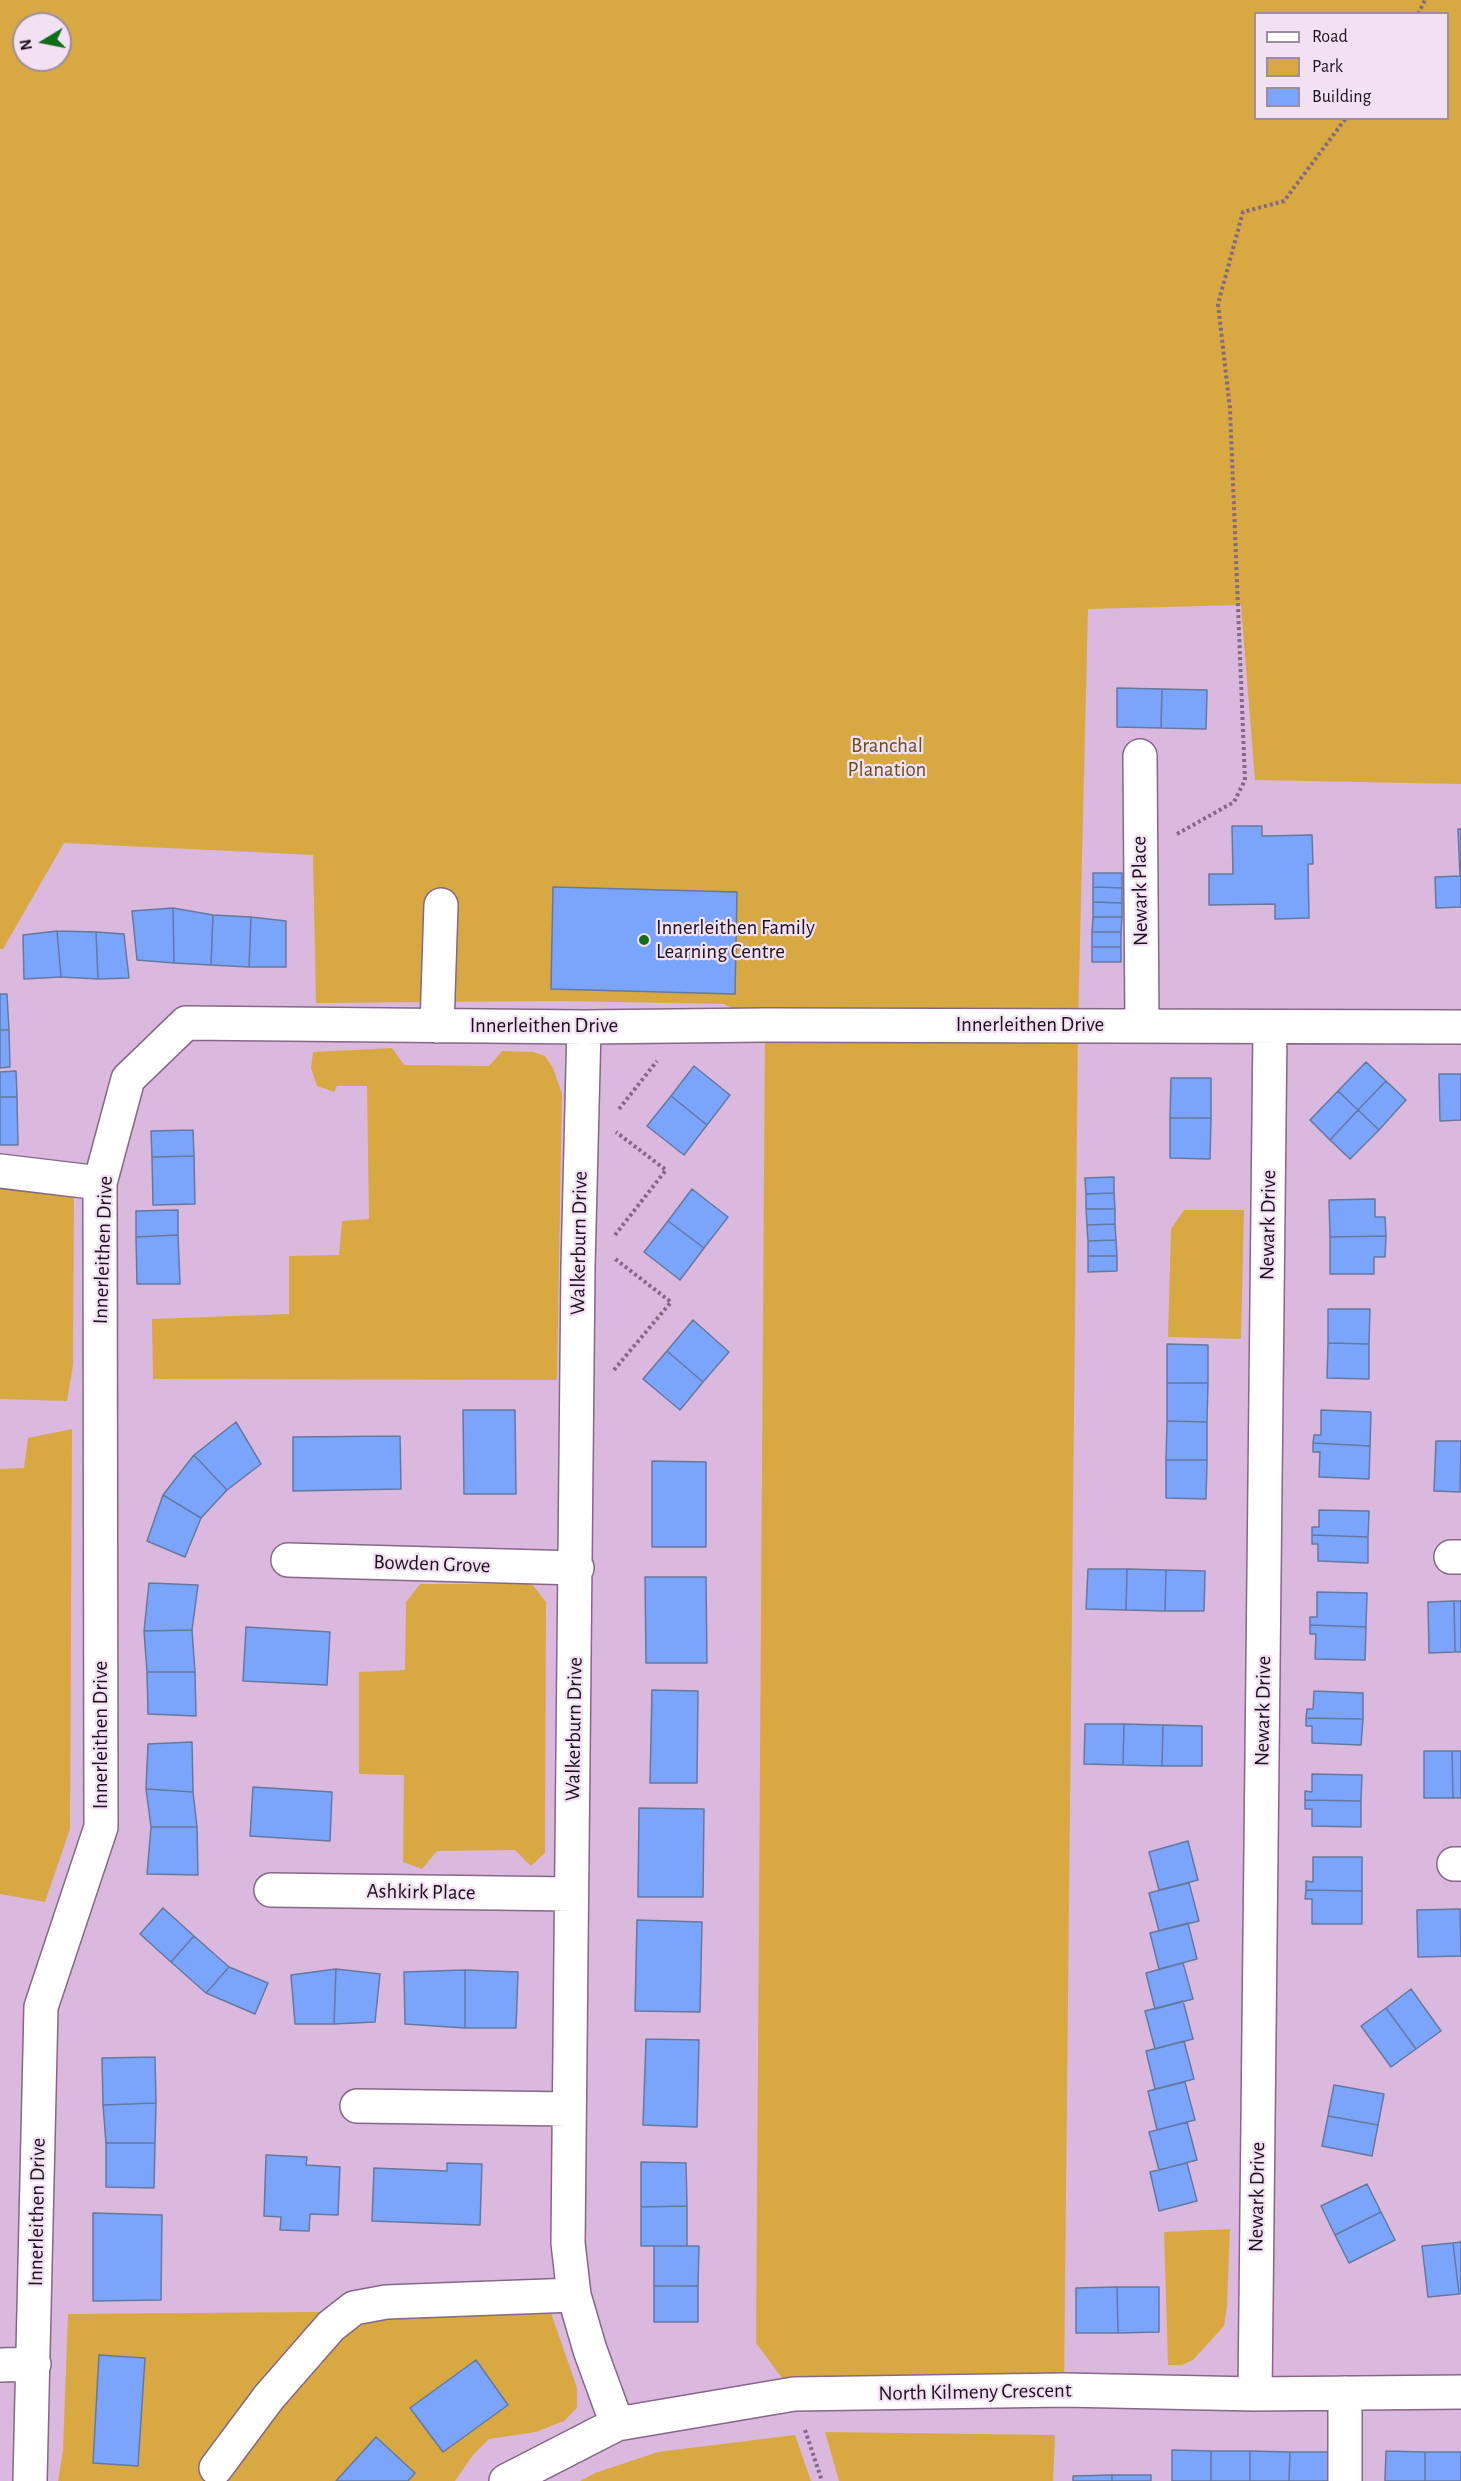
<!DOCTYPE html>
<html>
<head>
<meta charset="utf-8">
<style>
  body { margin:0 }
  #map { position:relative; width:1461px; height:2481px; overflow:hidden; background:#dbb9de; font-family:"Alegreya Sans",sans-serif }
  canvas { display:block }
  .legend { position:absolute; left:1254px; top:12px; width:195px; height:108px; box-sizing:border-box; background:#f2e0f3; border:2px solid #9d8d9e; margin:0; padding:8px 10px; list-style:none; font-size:18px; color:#1d111e }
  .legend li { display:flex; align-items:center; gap:12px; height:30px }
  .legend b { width:30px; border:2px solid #9d8d9e }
  .north { position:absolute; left:12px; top:12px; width:60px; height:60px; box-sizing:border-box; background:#f2e0f3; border:2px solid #9d8d9e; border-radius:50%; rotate:260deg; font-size:16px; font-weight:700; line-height:24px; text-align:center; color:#1d111e }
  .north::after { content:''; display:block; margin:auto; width:21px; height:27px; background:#106d19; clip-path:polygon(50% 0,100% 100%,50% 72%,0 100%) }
</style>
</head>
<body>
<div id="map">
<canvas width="1461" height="2481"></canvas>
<ul class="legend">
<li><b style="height:8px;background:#fff"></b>Road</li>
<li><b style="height:16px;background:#d8a942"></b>Park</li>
<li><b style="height:16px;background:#7ba5fd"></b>Building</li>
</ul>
<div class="north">N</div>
</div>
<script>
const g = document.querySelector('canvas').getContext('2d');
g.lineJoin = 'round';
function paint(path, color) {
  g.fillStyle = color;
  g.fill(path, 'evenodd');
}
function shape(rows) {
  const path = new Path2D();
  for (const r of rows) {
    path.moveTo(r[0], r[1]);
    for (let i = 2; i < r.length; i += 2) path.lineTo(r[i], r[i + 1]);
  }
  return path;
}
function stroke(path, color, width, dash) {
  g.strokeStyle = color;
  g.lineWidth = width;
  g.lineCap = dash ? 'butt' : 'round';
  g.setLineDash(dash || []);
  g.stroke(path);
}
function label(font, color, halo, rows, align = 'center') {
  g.font = font + ' "Alegreya Sans",sans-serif';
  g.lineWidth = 4.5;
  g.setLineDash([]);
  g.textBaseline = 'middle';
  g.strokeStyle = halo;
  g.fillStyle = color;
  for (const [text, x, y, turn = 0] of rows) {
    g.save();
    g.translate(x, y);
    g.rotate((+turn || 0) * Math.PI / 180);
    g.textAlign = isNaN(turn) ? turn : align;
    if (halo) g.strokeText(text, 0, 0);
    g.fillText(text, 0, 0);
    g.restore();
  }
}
const green = shape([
  [0,0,1461,0,1461,784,1255,780,1241,605,1088,609,1078,1025,1064,2390,794,2394,756,2343,765,1025,724,1004,560,1001,316,1003,313,855,64,843,3,949,0,949],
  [1256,14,1448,14,1448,118,1256,118],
  [24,24,60,24,60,60,24,60],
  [392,1048,404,1065,489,1066,502,1051,533,1052,545,1056,553,1068,562,1094,557,1380,153,1379,152,1319,289,1314,289,1256,339,1255,342,1221,369,1219,367,1086,337,1086,334,1092,317,1086,311,1068,313,1052],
  [0,1185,74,1196,73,1365,67,1401,0,1399],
  [1184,1210,1244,1210,1241,1339,1168,1337,1171,1229],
  [72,1429,70,1829,45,1902,0,1894,0,1469,24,1468,28,1438],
  [420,1584,532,1584,546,1602,545,1853,531,1866,515,1850,437,1851,422,1869,403,1862,404,1775,359,1774,359,1672,405,1670,406,1602],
  [1230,2229,1227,2307,1224,2326,1193,2360,1182,2365,1168,2365,1164,2232],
  [550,2310,577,2388,577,2408,564,2421,536,2432,489,2439,473,2455,455,2481,58,2481,63,2450,68,2314],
  [825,2432,1055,2435,1053,2481,839,2481],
  [795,2435,811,2481,580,2481,595,2473,658,2452]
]);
const building = shape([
  [1117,688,1162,689,1161,728,1117,727,1117,688],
  [1162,689,1207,690,1206,729,1161,728,1162,689],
  [1232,826,1262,826,1262,836,1312,835,1313,864,1308,864,1309,918,1275,919,1275,904,1209,905,1209,874,1233,874,1232,826],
  [1458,829,1461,829,1461,907,1436,908,1435,877,1460,876,1458,829],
  [1093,873,1122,873,1122,888,1093,887,1093,873],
  [553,887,737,892,735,994,551,989,553,887],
  [1093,887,1122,888,1122,903,1093,902,1093,887],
  [1093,902,1122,903,1122,917,1093,917,1093,902],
  [173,908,174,963,137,960,132,911,173,908],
  [173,908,213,915,211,965,174,963,173,908],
  [213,915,251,917,249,967,211,965,213,915],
  [251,917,286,921,286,967,249,967,251,917],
  [1093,917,1122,917,1121,932,1092,932,1093,917],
  [57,931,61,977,24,979,23,935,57,931],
  [57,931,96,932,98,979,61,977,57,931],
  [96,932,124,934,129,978,98,979,96,932],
  [1092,932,1121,932,1121,947,1092,947,1092,932],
  [1092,947,1121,947,1121,962,1092,962,1092,947],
  [0,994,7,994,9,1030,0,1030,0,994],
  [0,1030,9,1030,10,1067,0,1068,0,1030],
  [1366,1062,1386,1081,1358,1110,1338,1091,1366,1062],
  [694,1066,730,1095,707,1125,671,1096,694,1066],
  [16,1071,17,1097,0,1097,0,1072,16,1071],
  [1439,1074,1461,1074,1461,1120,1440,1121,1439,1074],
  [1171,1078,1211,1078,1211,1118,1170,1118,1171,1078],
  [1386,1081,1406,1100,1379,1130,1358,1110,1386,1081],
  [1338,1091,1358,1110,1330,1140,1310,1120,1338,1091],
  [671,1096,707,1125,684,1155,647,1126,671,1096],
  [0,1097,17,1097,18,1145,0,1145,0,1097],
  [1358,1110,1379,1130,1350,1159,1330,1140,1358,1110],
  [1170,1118,1211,1118,1210,1159,1170,1158,1170,1118],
  [193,1130,194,1156,152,1157,151,1131,193,1130],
  [194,1156,195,1204,153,1205,152,1157,194,1156],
  [1114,1177,1114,1193,1086,1194,1085,1178,1114,1177],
  [692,1189,728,1217,704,1248,668,1221,692,1189],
  [1114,1193,1115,1209,1086,1209,1086,1194,1114,1193],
  [1375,1199,1375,1217,1385,1217,1386,1236,1330,1237,1329,1200,1375,1199],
  [1086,1209,1115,1209,1115,1224,1087,1225,1086,1209],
  [178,1210,178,1235,136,1237,136,1211,178,1210],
  [668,1221,704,1248,680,1280,644,1252,668,1221],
  [1115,1224,1116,1240,1088,1241,1087,1225,1115,1224],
  [178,1235,180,1284,137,1284,136,1237,178,1235],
  [1386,1236,1385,1257,1374,1257,1374,1274,1330,1274,1330,1237,1386,1236],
  [1116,1240,1117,1256,1088,1256,1088,1241,1116,1240],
  [1088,1256,1117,1256,1117,1271,1088,1272,1088,1256],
  [1328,1309,1370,1309,1369,1344,1328,1343,1328,1309],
  [693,1320,729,1352,703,1382,667,1351,693,1320],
  [1328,1343,1369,1344,1369,1379,1327,1378,1328,1343],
  [1167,1344,1208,1345,1208,1383,1167,1383,1167,1344],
  [667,1351,703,1382,680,1410,643,1379,667,1351],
  [1167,1383,1208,1383,1207,1422,1167,1421,1167,1383],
  [463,1410,515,1410,516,1494,464,1494,463,1410],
  [1321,1410,1371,1412,1370,1446,1313,1443,1314,1435,1321,1435,1321,1410],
  [1167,1421,1207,1422,1207,1460,1166,1460,1167,1421],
  [236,1422,261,1464,227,1490,194,1455,236,1422],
  [400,1436,401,1489,293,1491,293,1437,400,1436],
  [1436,1441,1461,1441,1460,1492,1434,1491,1436,1441],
  [1313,1443,1370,1446,1369,1479,1319,1477,1320,1452,1313,1452,1313,1443],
  [194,1455,227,1490,201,1518,163,1495,194,1455],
  [1166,1460,1207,1460,1206,1499,1166,1498,1166,1460],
  [652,1461,706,1462,706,1547,652,1547,652,1461],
  [163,1495,201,1518,185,1557,147,1541,163,1495],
  [1319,1510,1369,1511,1368,1537,1312,1535,1312,1527,1319,1527,1319,1510],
  [1312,1535,1368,1537,1368,1563,1318,1561,1318,1544,1312,1544,1312,1535],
  [1088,1569,1127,1569,1126,1610,1086,1609,1088,1569],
  [1127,1569,1166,1570,1165,1611,1126,1610,1127,1569],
  [1166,1570,1205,1571,1204,1611,1165,1611,1166,1570],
  [645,1577,706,1577,707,1663,646,1663,645,1577],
  [149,1583,198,1585,192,1630,144,1631,149,1583],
  [1317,1592,1367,1593,1366,1627,1310,1625,1310,1617,1317,1617,1317,1592],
  [1454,1601,1461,1601,1461,1652,1455,1652,1454,1601],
  [1454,1601,1455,1652,1429,1653,1428,1602,1454,1601],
  [1310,1625,1366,1627,1365,1660,1315,1659,1316,1634,1310,1634,1310,1625],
  [246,1627,330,1632,327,1685,243,1681,246,1627],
  [192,1630,195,1672,147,1672,144,1631,192,1630],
  [147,1672,195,1672,196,1716,148,1714,147,1672],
  [652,1690,698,1691,697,1783,650,1783,652,1690],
  [1314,1691,1363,1693,1363,1719,1306,1718,1307,1709,1313,1709,1314,1691],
  [1306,1718,1363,1719,1361,1745,1312,1743,1312,1726,1306,1726,1306,1718],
  [1085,1724,1124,1724,1123,1765,1084,1764,1085,1724],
  [1124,1724,1163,1725,1162,1766,1123,1765,1124,1724],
  [1163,1725,1202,1726,1202,1766,1162,1766,1163,1725],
  [192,1742,193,1792,146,1789,148,1744,192,1742],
  [1424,1751,1452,1751,1453,1798,1424,1798,1424,1751],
  [1452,1751,1461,1751,1461,1798,1453,1798,1452,1751],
  [1312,1774,1362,1775,1361,1801,1305,1800,1305,1791,1312,1792,1312,1774],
  [253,1787,332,1792,330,1841,250,1836,253,1787],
  [146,1789,193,1792,197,1827,151,1827,146,1789],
  [1305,1800,1361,1801,1361,1827,1312,1826,1312,1809,1305,1809,1305,1800],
  [639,1808,704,1809,703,1897,638,1897,639,1808],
  [151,1827,197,1827,198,1875,147,1874,151,1827],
  [1188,1841,1198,1880,1159,1890,1149,1852,1188,1841],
  [1313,1857,1362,1857,1362,1891,1306,1890,1306,1881,1313,1882,1313,1857],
  [1189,1883,1199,1921,1159,1931,1149,1893,1189,1883],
  [1306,1890,1362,1891,1362,1924,1312,1924,1312,1899,1305,1899,1306,1890],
  [163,1908,194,1936,171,1962,140,1934,163,1908],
  [1460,1909,1461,1956,1418,1957,1417,1910,1460,1909],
  [637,1920,702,1922,700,2012,635,2011,637,1920],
  [1188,1923,1197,1959,1159,1969,1150,1933,1188,1923],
  [194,1936,229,1967,206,1993,171,1962,194,1936],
  [1183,1963,1193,1999,1155,2009,1146,1973,1183,1963],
  [229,1967,268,1983,255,2014,206,1993,229,1967],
  [336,1969,334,2024,295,2024,291,1975,336,1969],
  [336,1969,380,1974,375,2022,334,2024,336,1969],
  [465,1970,465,2028,405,2024,404,1972,465,1970],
  [465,1970,518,1972,516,2028,465,2028,465,1970],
  [1411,1989,1441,2031,1416,2049,1386,2008,1411,1989],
  [1183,2001,1193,2039,1155,2049,1145,2011,1183,2001],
  [1386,2008,1416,2049,1391,2067,1361,2026,1386,2008],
  [646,2039,699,2040,697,2127,643,2125,646,2039],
  [1184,2041,1194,2079,1155,2089,1146,2051,1184,2041],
  [155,2057,156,2103,103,2105,102,2058,155,2057],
  [1185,2082,1195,2120,1157,2130,1148,2091,1185,2082],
  [1334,2085,1384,2094,1378,2125,1328,2116,1334,2085],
  [156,2103,155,2143,106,2143,103,2105,156,2103],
  [1328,2116,1378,2125,1372,2156,1322,2146,1328,2116],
  [1187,2122,1197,2160,1159,2170,1149,2132,1187,2122],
  [106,2143,155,2143,154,2188,106,2187,106,2143],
  [266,2155,307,2157,306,2165,340,2167,338,2215,310,2214,309,2231,280,2230,281,2217,264,2216,266,2155],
  [641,2162,686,2163,687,2206,641,2207,641,2162],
  [447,2163,482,2164,480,2225,372,2221,374,2168,447,2171,447,2163],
  [1187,2163,1197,2201,1159,2211,1150,2172,1187,2163],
  [1367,2184,1381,2212,1335,2235,1321,2206,1367,2184],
  [687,2206,687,2246,641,2246,641,2207,687,2206],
  [1381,2212,1395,2240,1349,2263,1335,2235,1381,2212],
  [93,2213,162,2215,161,2300,93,2301,93,2213],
  [1461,2242,1461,2293,1459,2294,1453,2243,1461,2242],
  [1453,2243,1459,2294,1428,2297,1422,2246,1453,2243],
  [654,2246,699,2246,698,2286,654,2286,654,2246],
  [654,2286,698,2286,698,2322,654,2322,654,2286],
  [1117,2287,1118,2333,1076,2333,1076,2288,1117,2287],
  [1117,2287,1159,2287,1159,2332,1118,2333,1117,2287],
  [99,2355,145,2358,138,2466,93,2463,99,2355],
  [476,2360,508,2405,443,2452,410,2408,476,2360],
  [376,2437,415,2473,408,2481,336,2481,376,2437],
  [1172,2450,1211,2451,1211,2481,1172,2481,1172,2450],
  [1211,2451,1250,2451,1250,2481,1211,2481,1211,2451],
  [1250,2451,1290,2452,1289,2481,1250,2481,1250,2451],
  [1386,2451,1425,2452,1425,2481,1385,2481,1386,2451],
  [1290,2452,1329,2452,1328,2481,1289,2481,1290,2452],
  [1425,2452,1461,2452,1461,2481,1425,2481,1425,2452],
  [1112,2475,1112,2481,1073,2481,1073,2476,1112,2475],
  [1112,2475,1151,2475,1151,2481,1112,2481,1112,2475]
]);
const path = shape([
  [1418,14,1425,0],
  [1177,834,1234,802,1245,780,1230,409,1218,304,1243,212,1284,201,1346,118],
  [619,1109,657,1061],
  [615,1235,666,1170,616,1132],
  [614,1370,671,1302,614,1258],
  [805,2430,822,2481]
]);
const minor = shape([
  [1140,756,1142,1026],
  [437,1026,441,905],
  [584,1027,578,1266,568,2243,574,2295,590,2350,617,2424],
  [0,1171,100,1183],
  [1451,1557,1461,1557],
  [288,1560,577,1568],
  [1454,1864,1461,1864],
  [271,1890,571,1894],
  [357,2106,569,2109],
  [0,2365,34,2364],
  [1255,2394,1270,1028],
  [216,2468,269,2397,331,2326,354,2308,386,2302,574,2295],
  [30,2481,41,2007,101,1827,100,1183,128,1079,186,1023,584,1027,765,1025,1461,1027],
  [506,2481,617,2424,794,2394,1064,2390,1255,2394,1461,2392],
  [1345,2481,1345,2393]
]);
const markers = [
  [644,940,6,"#106d19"]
];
const parkNames = [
  ["Branchal",887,746],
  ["Planation",887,770]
];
const streetNames = [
  ["Newark Place",1140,891,-91],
  ["Innerleithen Drive",1030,1025],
  ["Innerleithen Drive",544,1026],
  ["Newark Drive",1268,1225,-89],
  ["Walkerburn Drive",579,1243,-89],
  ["Innerleithen Drive",103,1250,-88],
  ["Bowden Grove",432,1564,2],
  ["Newark Drive",1263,1711,-89],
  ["Walkerburn Drive",574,1729,-89],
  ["Innerleithen Drive",101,1735,-90],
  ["Ashkirk Place",421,1892,1],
  ["Newark Drive",1257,2197,-89],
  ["Innerleithen Drive",37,2212,-89],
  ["North Kilmeny Crescent",975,2392,-1]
];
const poiNames = [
  ["Innerleithen Family",656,928],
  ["Learning Centre",656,952]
];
paint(green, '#d8a942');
paint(building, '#7ba5fd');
stroke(building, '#65789e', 1.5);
stroke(minor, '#866789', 36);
stroke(path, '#826a84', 4, [3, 3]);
stroke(minor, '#fff', 33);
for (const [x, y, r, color] of markers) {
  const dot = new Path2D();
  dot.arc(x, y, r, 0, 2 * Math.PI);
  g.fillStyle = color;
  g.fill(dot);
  stroke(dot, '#f2e0f3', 2);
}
label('21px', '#6a5018', '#f2e0f3', parkNames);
label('21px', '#1d111e', '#f2e0f3', streetNames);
label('21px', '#1d111e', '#f2e0f3', poiNames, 'left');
</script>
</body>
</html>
